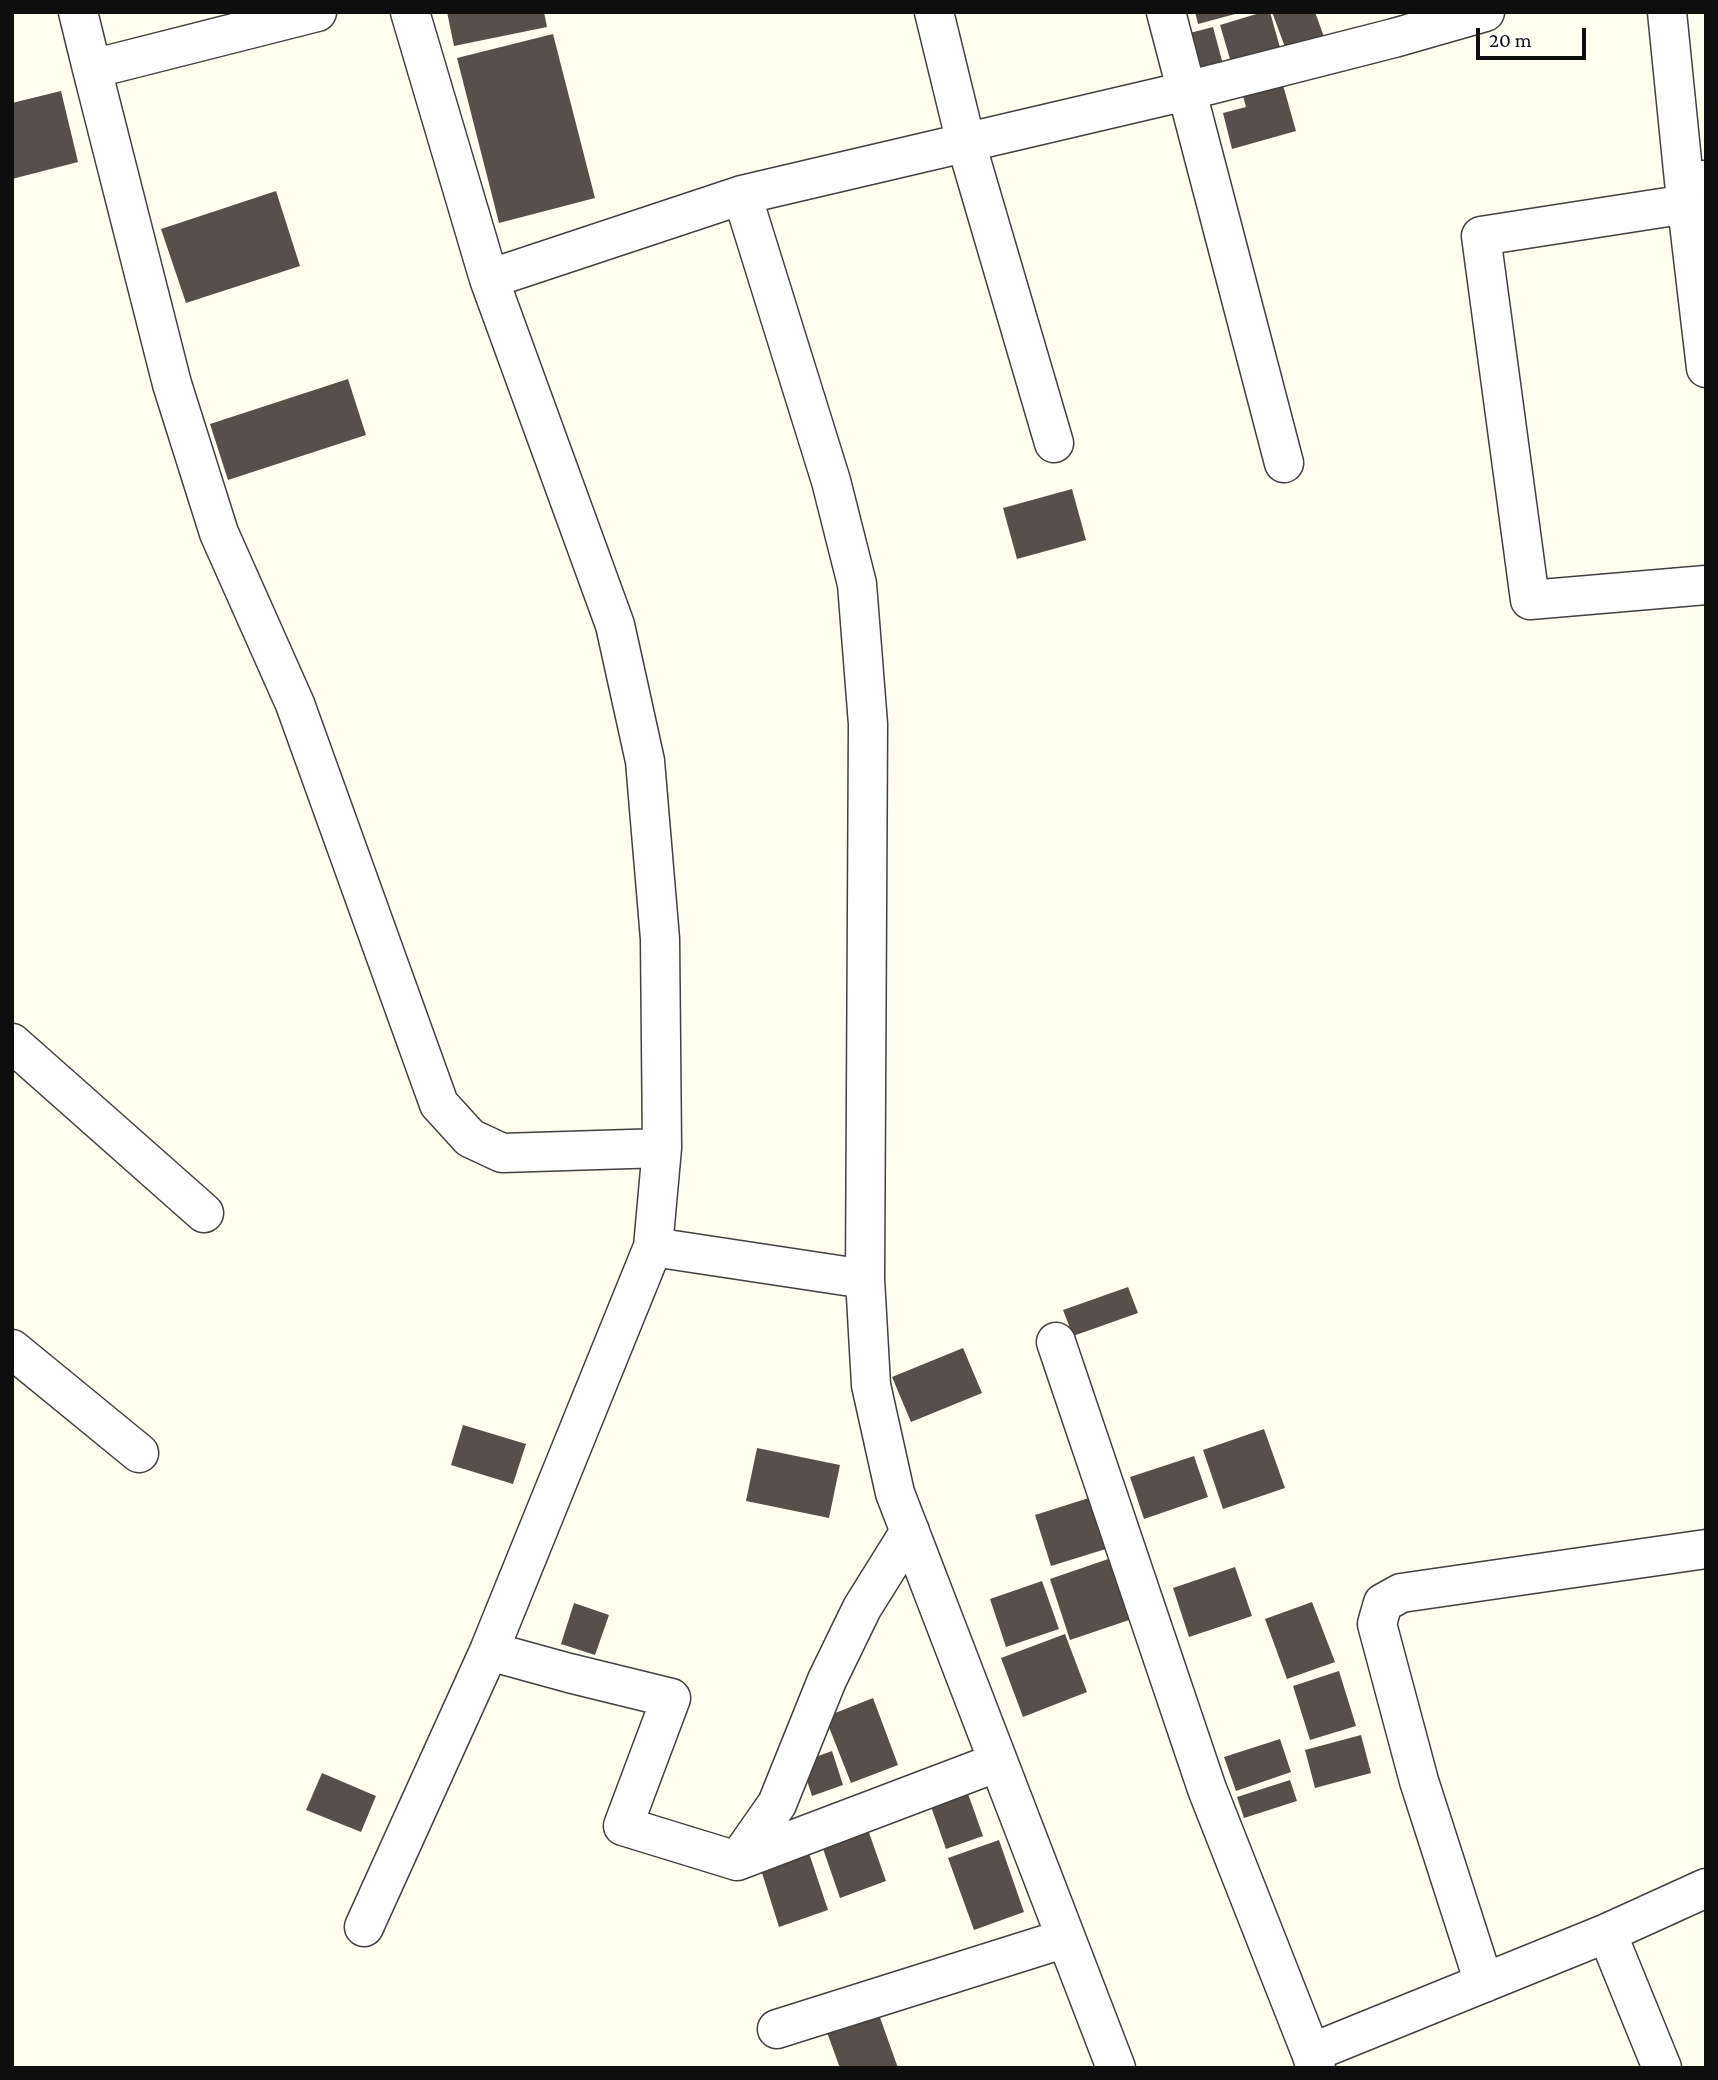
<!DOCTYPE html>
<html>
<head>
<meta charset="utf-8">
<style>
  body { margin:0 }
  #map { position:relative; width:1718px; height:2080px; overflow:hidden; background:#fffeef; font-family:"Crimson Pro",serif }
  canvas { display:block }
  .frame { position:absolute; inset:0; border:14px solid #0e0e0e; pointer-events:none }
  .scale { position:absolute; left:1476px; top:28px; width:110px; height:32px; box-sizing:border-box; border:4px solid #0e0e0e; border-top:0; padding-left:9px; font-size:21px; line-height:24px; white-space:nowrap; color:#0e0e0e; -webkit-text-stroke:5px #fff; paint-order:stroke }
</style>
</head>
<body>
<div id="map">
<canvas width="1718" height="2080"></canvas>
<div class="frame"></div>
<div class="scale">20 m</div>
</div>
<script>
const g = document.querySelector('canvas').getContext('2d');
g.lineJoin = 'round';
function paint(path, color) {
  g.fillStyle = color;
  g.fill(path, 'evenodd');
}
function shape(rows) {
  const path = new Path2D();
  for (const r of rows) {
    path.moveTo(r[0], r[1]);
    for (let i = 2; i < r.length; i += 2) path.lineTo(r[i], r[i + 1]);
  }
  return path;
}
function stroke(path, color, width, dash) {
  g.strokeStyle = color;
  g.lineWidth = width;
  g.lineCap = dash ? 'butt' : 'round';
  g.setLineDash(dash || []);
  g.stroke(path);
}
const building = shape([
  [447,12,544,12,547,27,454,46],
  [1195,12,1239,12,1239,13,1198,24],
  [1263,12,1270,12,1281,51,1232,66,1220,25],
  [1272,12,1315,12,1327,45,1289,58],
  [1213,27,1225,72,1197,79,1186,34],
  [553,34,595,198,499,223,457,58],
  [1281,78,1296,131,1232,149,1223,113,1246,107,1241,89],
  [61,91,78,162,12,179,12,103],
  [276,191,300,266,186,303,161,229],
  [348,379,366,435,228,480,210,424],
  [1072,489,1086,540,1017,559,1003,508],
  [1128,1287,1138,1313,1073,1336,1063,1310],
  [963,1348,982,1393,911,1422,892,1377],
  [463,1425,526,1444,513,1484,451,1465],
  [1264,1429,1285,1488,1223,1509,1203,1450],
  [757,1448,840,1465,829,1518,746,1501],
  [1194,1456,1208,1497,1144,1519,1130,1477],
  [1092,1497,1109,1548,1051,1566,1035,1515],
  [1114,1557,1135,1618,1070,1640,1050,1579],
  [1235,1567,1252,1616,1189,1637,1173,1588],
  [1042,1581,1059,1629,1006,1647,990,1599],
  [1312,1602,1335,1662,1287,1679,1265,1619],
  [574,1603,609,1615,595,1655,561,1644],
  [1065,1634,1087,1692,1023,1717,1001,1658],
  [1339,1671,1356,1726,1310,1740,1293,1686],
  [873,1698,898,1765,851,1783,825,1717],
  [1361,1735,1371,1773,1315,1788,1305,1750],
  [1280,1739,1291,1772,1236,1791,1224,1757],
  [832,1751,843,1785,812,1796,801,1762],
  [322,1773,376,1796,361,1832,306,1810],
  [1290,1780,1297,1801,1244,1818,1237,1797],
  [966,1788,983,1836,946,1849,929,1801],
  [866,1824,886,1881,840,1898,820,1840],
  [999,1840,1024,1912,974,1930,948,1858],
  [805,1841,828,1910,779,1927,757,1857],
  [877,2009,898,2068,840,2068,825,2027]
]);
const minor = shape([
  [78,12,92,69,317,12],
  [410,12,489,279,742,195,1186,91,1394,38,1485,12],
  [934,12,966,143,1054,443],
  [1166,12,1284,463],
  [1667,12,1684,181],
  [92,69,172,384,219,533,295,704,439,1104,470,1138,502,1153,662,1148],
  [1706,180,1684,181,1706,368],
  [742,195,831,481,857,584,868,724,865,1279,871,1385,895,1493,1116,2068],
  [1687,204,1481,236,1530,600,1706,585],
  [12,1043,204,1213],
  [653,1247,865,1279],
  [1056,1342,1207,1789,1311,2053],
  [12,1349,139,1453],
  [489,1651,569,1673,671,1698,623,1826,737,1861,777,1804,827,1680,862,1608,910,1531],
  [737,1861,998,1762],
  [364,1927,489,1651,653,1247,662,1148,660,939,645,761,615,625,489,279],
  [1607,1933,1662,2068],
  [1484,1983,1419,1781,1377,1624,1383,1603,1401,1593,1706,1549],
  [777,2029,1066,1938],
  [1316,2068,1311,2053,1607,1933,1706,1888]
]);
paint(building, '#57504a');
stroke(minor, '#414141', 41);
stroke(minor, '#fff', 38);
</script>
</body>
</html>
